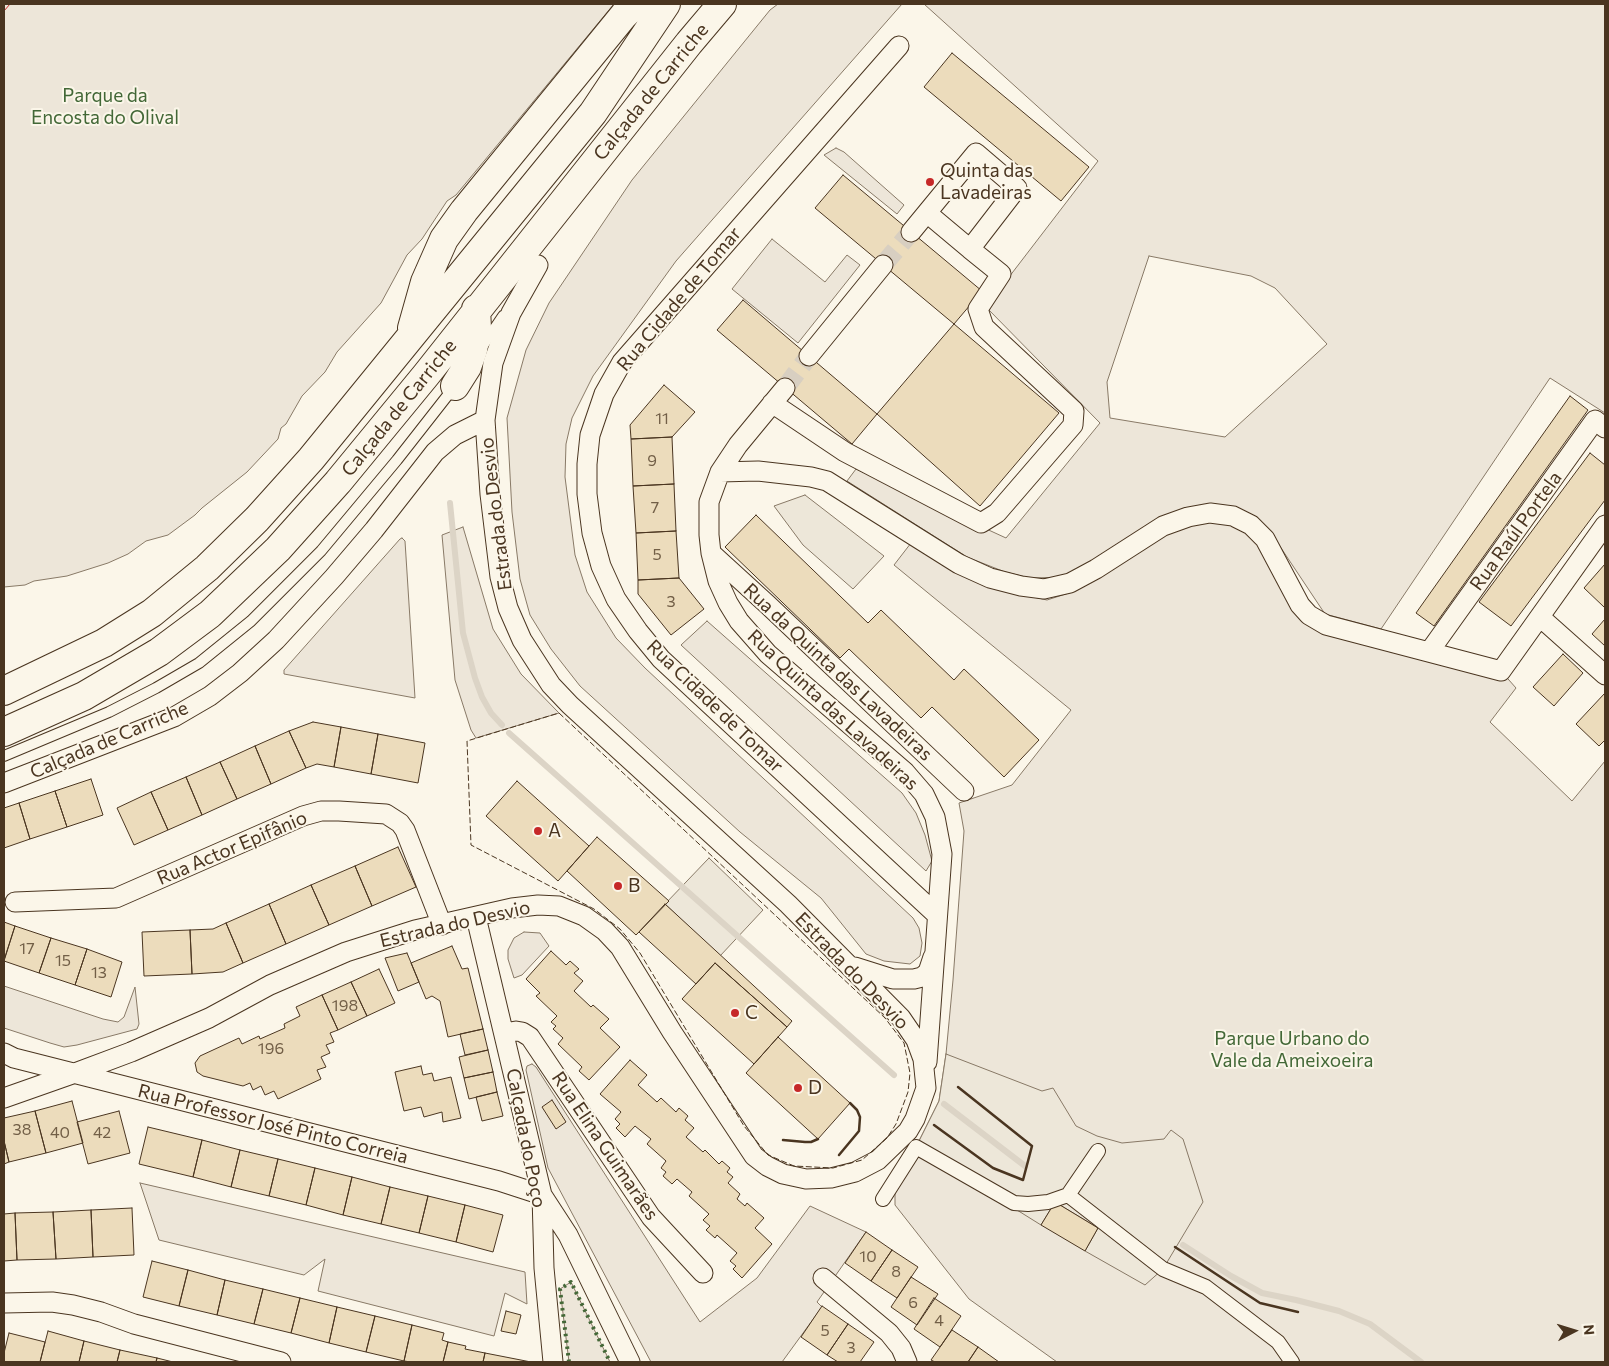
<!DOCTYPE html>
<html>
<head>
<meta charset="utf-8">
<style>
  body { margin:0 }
  #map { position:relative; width:1609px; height:1366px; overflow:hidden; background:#fbf6e9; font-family:Commissioner,sans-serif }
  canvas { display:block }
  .frame { position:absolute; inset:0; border:5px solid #4a3520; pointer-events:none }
  .north { position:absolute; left:1549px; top:1306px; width:50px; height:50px; -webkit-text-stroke:4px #fbf6e9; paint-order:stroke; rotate:85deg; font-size:14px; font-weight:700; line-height:20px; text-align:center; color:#4a3520 }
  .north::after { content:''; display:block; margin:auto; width:18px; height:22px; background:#4a3520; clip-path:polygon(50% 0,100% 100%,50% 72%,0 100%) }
</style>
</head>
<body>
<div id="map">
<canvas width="1609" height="1366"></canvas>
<div class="frame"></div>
<div class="north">N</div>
</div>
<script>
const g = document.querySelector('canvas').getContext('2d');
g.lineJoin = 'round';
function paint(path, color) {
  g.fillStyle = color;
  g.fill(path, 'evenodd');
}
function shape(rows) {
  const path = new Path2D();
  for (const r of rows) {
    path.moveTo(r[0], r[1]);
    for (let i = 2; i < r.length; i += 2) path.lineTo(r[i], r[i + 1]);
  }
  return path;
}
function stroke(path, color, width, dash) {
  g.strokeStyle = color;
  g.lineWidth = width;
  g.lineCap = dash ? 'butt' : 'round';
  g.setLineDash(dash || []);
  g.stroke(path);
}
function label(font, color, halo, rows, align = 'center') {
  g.font = font + ' Commissioner,sans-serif';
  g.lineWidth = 4;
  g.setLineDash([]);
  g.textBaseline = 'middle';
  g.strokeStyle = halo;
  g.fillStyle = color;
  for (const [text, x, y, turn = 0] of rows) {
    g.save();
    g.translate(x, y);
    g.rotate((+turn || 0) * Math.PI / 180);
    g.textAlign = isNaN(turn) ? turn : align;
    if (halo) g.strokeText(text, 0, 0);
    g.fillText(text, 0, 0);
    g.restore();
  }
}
const green = shape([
  [4,4,614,4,456,195,447,201,422,239,407,255,381,303,337,352,325,372,302,396,286,424,281,428,278,439,247,472,202,508,195,515,168,535,146,541,128,554,108,563,67,576,34,581,25,585,4,587,4,4],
  [778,4,902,4,676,261,593,376,572,418,566,444,565,477,575,555,587,592,616,638,645,668,913,918,919,928,922,943,920,956,910,964,884,961,866,954,821,898,740,832,580,686,551,649,530,615,520,579,512,512,507,418,526,350,549,303,632,180,770,10,778,4],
  [924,4,1605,4,1605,413,1550,378,1381,629,1325,614,1269,530,1206,505,1185,508,1163,517,1067,577,1030,578,1005,572,967,557,847,481,856,469,1006,538,1100,423,986,307,1098,161,924,4],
  [1149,256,1251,276,1275,288,1327,344,1225,437,1110,418,1107,382,1149,256],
  [836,148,844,152,904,205,897,214,824,155,836,148],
  [772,239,825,282,847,255,860,265,798,343,732,289,772,239],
  [1188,517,1251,525,1309,615,1501,671,1516,688,1490,722,1572,801,1605,761,1605,1362,1057,1362,969,1299,895,1205,895,1181,916,1147,939,1101,946,1054,953,980,964,831,959,803,1012,785,1071,710,894,565,911,543,985,586,1047,600,1075,591,1162,537,1188,517],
  [463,527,493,629,521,674,559,713,476,738,471,730,455,680,442,535,463,527],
  [402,538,405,541,415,698,284,674,284,670,400,539,402,538],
  [707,621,902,793,916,813,925,835,932,861,926,871,681,645,707,621],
  [524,932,540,933,549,946,522,975,514,978,508,959,508,950,514,938,524,932],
  [4,986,103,1019,118,1022,124,1017,135,987,139,1024,137,1029,77,1045,64,1047,50,1043,4,1028,4,986],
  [532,1064,536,1067,700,1322,757,1278,810,1206,866,1232,817,1302,822,1307,782,1362,651,1362,548,1168,526,1070,527,1066,532,1064],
  [140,1183,525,1272,527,1304,505,1293,494,1336,318,1291,325,1259,304,1275,159,1240,140,1183],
  [571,1282,610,1362,569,1362,560,1289,571,1282]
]);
const parking = shape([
  [805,495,884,556,853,589,803,545,774,506,805,495],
  [709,858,763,910,720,956,665,904,709,858],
  [946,1054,1042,1091,1053,1088,1076,1126,1097,1136,1122,1143,1164,1139,1171,1130,1183,1139,1203,1202,1163,1269,1145,1285,1085,1251,1098,1228,1055,1202,1041,1225,916,1147,939,1101,946,1054]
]);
const stream = shape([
  [450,503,463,633,475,678,482,697,491,713,502,725],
  [509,733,894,1075],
  [944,1104,1025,1166],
  [1183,1245,1231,1276,1262,1293,1296,1300,1339,1311,1370,1324,1421,1362]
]);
const building = shape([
  [952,53,1089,167,1061,201,924,87,952,53],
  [843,175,982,291,954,324,815,208,843,175],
  [743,300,877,414,852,444,717,330,743,300],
  [954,324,1059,413,980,506,877,414,954,324],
  [664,385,695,412,672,437,631,439,630,425,664,385],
  [1570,396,1588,410,1434,626,1416,613,1570,396],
  [672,437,674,484,633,486,631,439,672,437],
  [1590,453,1605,465,1605,500,1511,626,1479,602,1590,453],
  [674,484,676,531,636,533,633,486,674,484],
  [756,515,868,623,881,610,954,680,964,669,1039,740,1004,777,932,707,921,718,849,649,840,658,725,547,756,515],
  [676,531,679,578,638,580,636,533,676,531],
  [1605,564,1605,606,1604,607,1584,588,1605,564],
  [679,578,704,609,671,635,638,594,638,580,679,578],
  [1605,619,1605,646,1592,634,1605,619],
  [1563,654,1583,673,1554,706,1533,687,1563,654],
  [1605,693,1605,740,1599,746,1576,724,1605,693],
  [313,722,341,727,334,767,317,764,306,768,289,731,313,722],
  [341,727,378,734,371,774,334,767,341,727],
  [289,731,306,768,271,784,255,746,289,731],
  [378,734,425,743,418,783,371,774,378,734],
  [255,746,271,784,237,799,220,762,255,746],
  [220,762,237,799,202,815,186,777,220,762],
  [186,777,202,815,168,830,151,792,186,777],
  [91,779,103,815,67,827,55,791,91,779],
  [517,781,589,846,558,881,486,816,517,781],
  [55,791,67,827,30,839,19,803,55,791],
  [151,792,168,830,134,845,117,808,151,792],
  [19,803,30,839,4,848,4,808,19,803],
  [597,837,669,901,636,935,567,871,597,837],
  [398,847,416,887,372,906,355,866,398,847],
  [355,866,372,906,329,925,311,885,355,866],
  [311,885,329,925,286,944,269,904,311,885],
  [269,904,286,944,243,963,226,923,269,904],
  [665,904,792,1021,787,1027,715,963,696,984,639,932,665,904],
  [4,922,15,926,4,960,4,922],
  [226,923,243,963,223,972,192,974,190,930,213,929,226,923],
  [15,926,51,938,39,973,4,961,15,926],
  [190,930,192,974,144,976,142,932,190,930],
  [51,938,87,949,75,985,39,973,51,938],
  [452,946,462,969,468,968,483,1029,448,1037,440,1001,432,996,426,999,411,963,452,946],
  [87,949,122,962,111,997,75,985,87,949],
  [551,951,566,965,570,961,579,969,574,973,583,981,574,991,591,1007,593,1005,609,1019,600,1028,620,1047,589,1080,579,1071,582,1067,558,1044,563,1038,553,1029,556,1026,551,1022,557,1016,536,996,540,993,526,979,551,951],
  [407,953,419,982,398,991,385,958,407,953],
  [715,963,787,1027,754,1064,682,999,715,963],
  [379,969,395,1003,367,1016,351,982,379,969],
  [351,982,367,1016,338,1030,322,995,351,982],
  [322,995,338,1030,330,1033,334,1042,326,1045,330,1053,321,1057,326,1067,317,1070,321,1079,278,1099,274,1091,265,1095,261,1086,253,1090,250,1083,243,1086,203,1076,197,1072,195,1063,200,1056,239,1038,242,1044,259,1036,260,1039,285,1028,284,1024,300,1016,296,1007,322,995],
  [483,1029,488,1050,465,1055,460,1034,483,1029],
  [778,1037,850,1103,818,1139,746,1073,778,1037],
  [488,1050,493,1072,464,1078,459,1057,488,1050],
  [630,1060,647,1075,638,1085,657,1102,661,1098,676,1112,679,1108,688,1116,685,1120,694,1128,686,1137,703,1152,705,1150,719,1164,722,1161,730,1168,727,1172,733,1177,728,1183,740,1194,737,1199,745,1206,747,1203,764,1218,755,1228,772,1244,742,1278,733,1269,736,1266,730,1261,737,1253,717,1235,715,1238,706,1230,710,1226,703,1220,709,1214,689,1196,692,1192,677,1179,672,1184,663,1176,666,1172,661,1168,666,1161,647,1144,651,1139,635,1126,625,1137,616,1128,620,1124,615,1119,621,1112,600,1094,630,1060],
  [421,1066,423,1075,432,1073,434,1081,451,1077,461,1118,443,1122,442,1112,424,1117,421,1107,404,1111,395,1072,421,1066],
  [493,1072,497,1092,469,1099,464,1078,493,1072],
  [497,1092,503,1116,482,1121,476,1097,497,1092],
  [552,1100,566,1122,556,1129,542,1107,552,1100],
  [72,1101,83,1143,46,1153,35,1111,72,1101],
  [35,1111,46,1153,9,1162,4,1141,4,1118,35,1111],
  [119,1111,130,1153,88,1164,77,1122,119,1111],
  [148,1127,202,1140,193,1177,139,1164,148,1127],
  [202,1140,240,1150,231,1187,193,1177,202,1140],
  [4,1141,9,1162,4,1164,4,1141],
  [240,1150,278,1159,269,1196,231,1187,240,1150],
  [278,1159,315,1168,306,1205,269,1196,278,1159],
  [315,1168,352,1177,343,1215,306,1205,315,1168],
  [352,1177,390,1187,381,1224,343,1215,352,1177],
  [390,1187,428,1196,419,1233,381,1224,390,1187],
  [428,1196,465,1205,456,1242,419,1233,428,1196],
  [1055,1202,1098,1228,1085,1251,1041,1225,1055,1202],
  [465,1205,503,1215,493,1252,456,1242,465,1205],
  [132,1208,134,1255,93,1257,91,1210,132,1208],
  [91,1210,93,1257,56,1259,53,1212,91,1210],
  [53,1212,56,1259,17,1260,15,1213,53,1212],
  [15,1213,17,1260,4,1261,4,1214,15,1213],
  [866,1232,892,1250,871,1281,845,1263,866,1232],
  [892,1250,918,1267,897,1298,871,1281,892,1250],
  [152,1261,188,1270,179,1306,143,1297,152,1261],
  [188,1270,225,1280,217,1315,179,1306,188,1270],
  [911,1277,938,1294,917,1325,891,1307,911,1277],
  [225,1280,263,1289,254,1324,217,1315,225,1280],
  [263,1289,300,1298,291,1333,254,1324,263,1289],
  [300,1298,337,1307,329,1343,291,1333,300,1298],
  [934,1298,961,1316,940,1347,914,1329,934,1298],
  [822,1306,848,1324,827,1355,801,1337,822,1306],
  [337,1307,375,1316,366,1352,329,1343,337,1307],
  [506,1311,521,1315,516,1334,501,1331,506,1311],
  [375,1316,412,1325,404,1361,366,1352,375,1316],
  [848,1324,874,1342,860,1362,838,1362,827,1355,848,1324],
  [412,1325,444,1333,442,1340,448,1342,443,1362,411,1362,404,1361,412,1325],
  [952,1330,978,1347,968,1362,935,1362,931,1360,952,1330],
  [48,1331,84,1341,79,1362,40,1362,48,1331],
  [9,1333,45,1342,40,1362,4,1362,4,1353,9,1333],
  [84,1341,120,1350,117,1362,79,1362,84,1341],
  [448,1342,466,1346,465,1349,485,1353,483,1362,443,1362,448,1342],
  [978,1347,999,1362,968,1362,978,1347],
  [120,1350,157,1358,156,1362,117,1362,120,1350],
  [485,1353,531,1362,483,1362,485,1353],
  [157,1358,173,1362,156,1362,157,1358]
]);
const minorTunnel = shape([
  [883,265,911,232],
  [785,388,809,356]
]);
const service = shape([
  [482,347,503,316],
  [4,756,109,712,156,688,199,663,251,621,321,551,397,460,455,386]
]);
const pedestrian = shape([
  [1068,1195,1098,1151],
  [883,1199,916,1147,1014,1203,1028,1204,1048,1202,1068,1195,1163,1269,1206,1287,1278,1342,1292,1362]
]);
const minor = shape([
  [899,46,622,362,604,394,590,435,587,464,587,494,592,533,601,566,616,599,638,631,661,659,937,915],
  [911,232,976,153,1017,188,970,249,927,213],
  [809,356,883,265],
  [785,388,738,445,720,472,709,502,709,535,711,553,718,581,728,603,739,621,768,654,905,772,924,794,935,817,942,854,927,1062],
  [772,403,845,452,981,523,997,513,1073,425,1074,411,984,327,978,309,1001,274,970,249],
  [720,472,758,471,811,477,827,481,959,564,990,578,1021,586,1044,589,1070,583,1096,569,1163,526,1188,517,1210,513,1233,516,1251,525,1265,539,1300,605,1309,615,1326,625,1501,671,1605,525],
  [711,553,768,605,964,791],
  [1540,617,1605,675],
  [1429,652,1595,420,1605,428],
  [4,783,174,717,210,696,240,673,276,640,334,577,374,530,435,452,455,435,485,420],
  [15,902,116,898,303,816,321,811,339,811,386,814,400,823,405,830,442,925],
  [476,917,542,1195,544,1268,553,1362],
  [855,967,893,979,914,979,922,977,928,972,933,957],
  [504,1033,516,1031,522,1032,530,1037,651,1217,703,1273],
  [4,1053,14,1058,499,1181,542,1195,568,1235,630,1362],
  [4,1098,75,1073,131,1052,209,1018,270,985,346,952,415,930,512,908,538,905,559,906,584,916,605,931,620,947,672,1032,754,1156,767,1166,783,1174,806,1179,831,1178,855,1172,878,1160,908,1131,915,1119,926,1088,923,1059,916,1040,901,1018,788,904,570,705,551,685,522,640,508,608,500,577,490,494,485,420,493,363,511,313,538,265],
  [823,1278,889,1333,901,1348,907,1362],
  [4,1303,52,1302,73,1305,101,1312,134,1324,281,1362]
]);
const trunk = shape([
  [412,328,425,282,444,239,464,211,624,15,635,4],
  [455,386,467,367,473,350,477,328,476,309],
  [4,691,104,643,152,613,207,568,257,519,311,459,593,113,666,4],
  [4,732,84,696,159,652,210,614,278,549,338,482,426,375,689,43,722,4]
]);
const hedge = shape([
  [569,1362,560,1289,571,1282,610,1362]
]);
const fence = shape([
  [559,713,885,1018,904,1043,910,1073,908,1092,896,1124,887,1138,862,1160,833,1168,794,1166,768,1155,744,1126,640,953,620,929,594,909,471,845,467,741,559,713]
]);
const wall = shape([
  [934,1125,993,1168,1023,1180,1032,1146,958,1087],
  [783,1140,805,1142,811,1142,818,1139],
  [839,1155,859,1131,860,1117,857,1110,850,1103],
  [1175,1247,1260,1303,1298,1312]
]);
const power = shape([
  [4,11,10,4]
]);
const markers = [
  [930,182,5,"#c62828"],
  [538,831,5,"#c62828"],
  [618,886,5,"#c62828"],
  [735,1013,5,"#c62828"],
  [798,1088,5,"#c62828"]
];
const numberNames = [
  ["11",662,419],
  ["9",652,461],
  ["7",655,508],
  ["5",657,555],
  ["3",671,602],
  ["17",27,949],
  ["15",63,961],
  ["13",99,973],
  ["198",345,1006],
  ["196",271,1049],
  ["38",22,1130],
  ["40",60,1133],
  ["42",102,1133],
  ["10",868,1257],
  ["8",896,1272],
  ["6",913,1303],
  ["4",939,1321],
  ["5",825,1331],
  ["3",851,1348]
];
const streetNames = [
  ["Calçada de Carriche",651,92,-51],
  ["Rua Cidade de Tomar",679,299,-50],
  ["Calçada de Carriche",399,408,-51],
  ["Estrada do Desvio",496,514,-97],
  ["Rua Raúl Portela",1516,531,-54],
  ["Rua da Quinta das Lavadeiras",838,672,43],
  ["Rua Cidade de Tomar",715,706,44],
  ["Rua Quinta das Lavadeiras",833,710,43],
  ["Calçada de Carriche",109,740,-23],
  ["Rua Actor Epifânio",232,848,-23],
  ["Estrada do Desvio",455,924,-13],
  ["Estrada do Desvio",852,971,46],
  ["Rua Professor José Pinto Correia",273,1124,14],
  ["Calçada do Poço",526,1138,79],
  ["Rua Elina Guimarães",605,1146,56]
];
const parkNames = [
  ["Parque da",105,96],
  ["Encosta do Olival",105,118],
  ["Parque Urbano do",1292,1039],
  ["Vale da Ameixoeira",1292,1061]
];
const poiNames = [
  ["Quinta das",940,171],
  ["Lavadeiras",940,193],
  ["A",548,831],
  ["B",628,886],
  ["C",745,1013],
  ["D",808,1088]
];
paint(green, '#ede6d9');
stroke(green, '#887966', 1);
paint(parking, '#ede7d9');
stroke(parking, '#887966', 1);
stroke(stream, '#dcd4c6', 6);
paint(building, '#ecdcbc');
stroke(building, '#4a3520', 1);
stroke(minorTunnel, '#d8cfc1', 19, [19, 9]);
stroke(service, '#4a3520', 12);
stroke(pedestrian, '#4a3520', 16);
stroke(minor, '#4a3520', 21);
stroke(trunk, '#4a3520', 30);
stroke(service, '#fbf6e9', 10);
stroke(pedestrian, '#fbf6e9', 14);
stroke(minor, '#fbf6e9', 19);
stroke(trunk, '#fbf6e9', 28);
stroke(hedge, '#436837', 4, [2.5, 4]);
stroke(fence, '#4a3520', 1, [6, 2.5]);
stroke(wall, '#4a3520', 2.5);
stroke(power, '#c62828', 1, [18, 4, 2.5, 4]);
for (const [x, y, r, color] of markers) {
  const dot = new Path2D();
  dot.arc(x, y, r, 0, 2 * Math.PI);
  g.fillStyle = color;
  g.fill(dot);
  stroke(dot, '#fbf6e9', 2);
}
label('16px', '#725f47', null, numberNames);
label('19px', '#4a3520', '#fbf6e9', streetNames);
label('19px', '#436837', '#fbf6e9', parkNames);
label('19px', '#4a3520', '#fbf6e9', poiNames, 'left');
</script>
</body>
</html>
